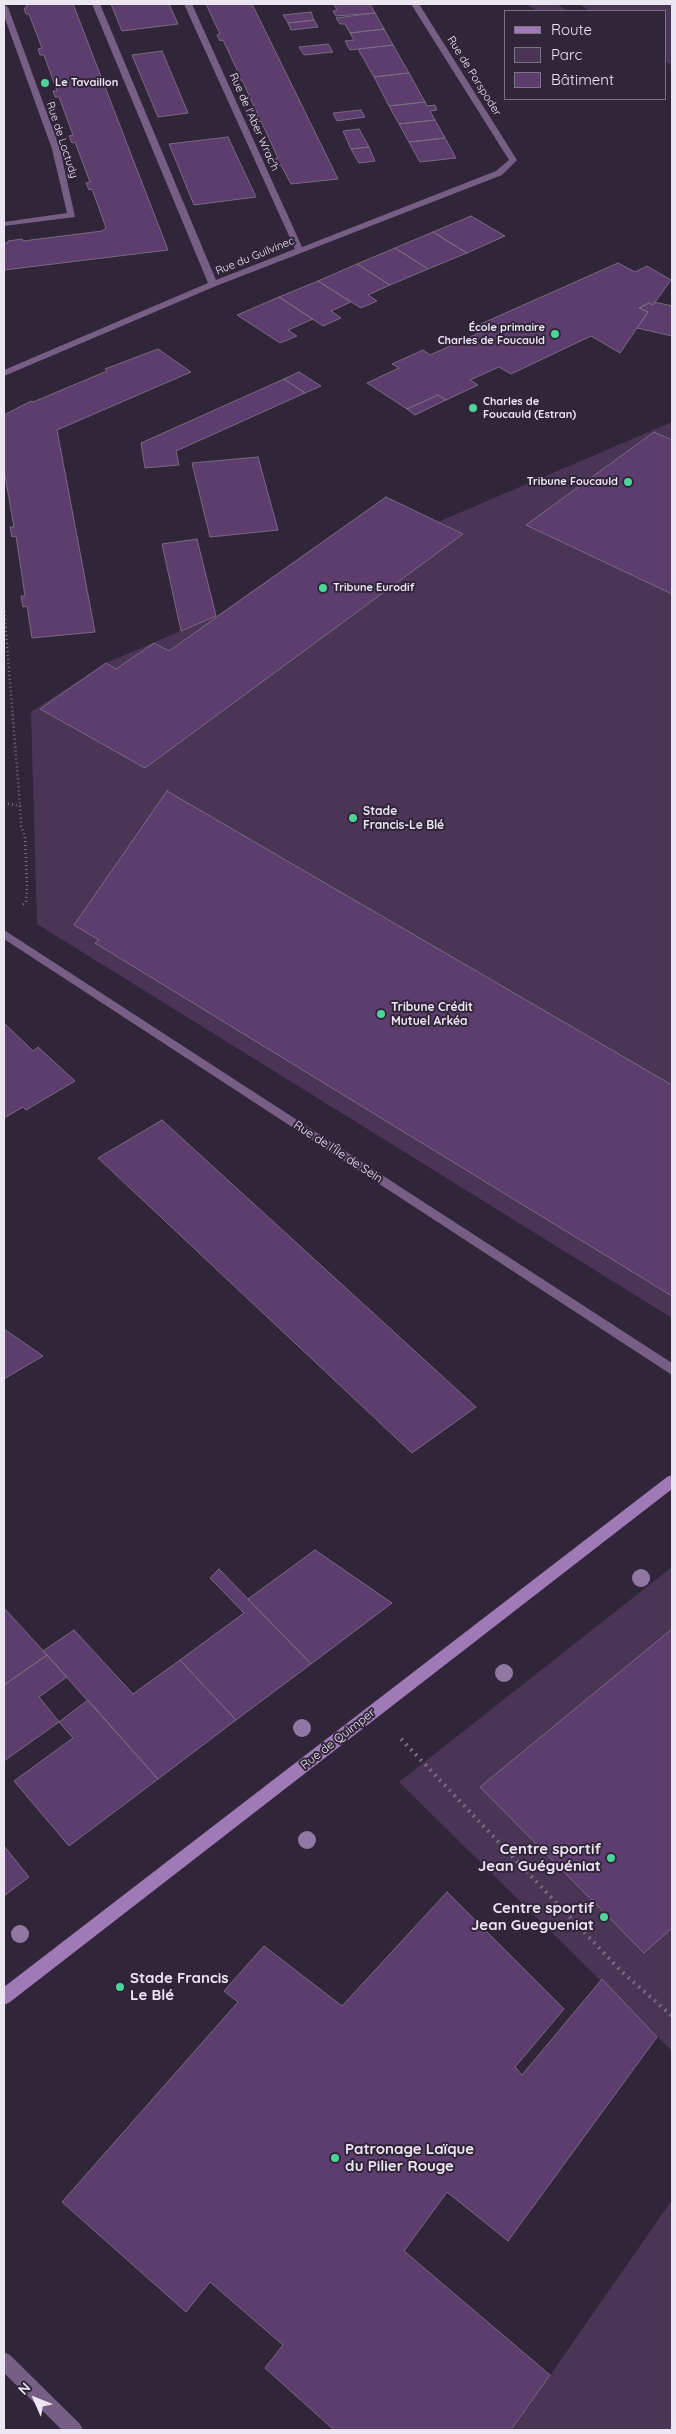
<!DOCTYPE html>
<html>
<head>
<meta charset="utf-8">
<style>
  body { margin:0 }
  #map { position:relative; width:676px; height:2434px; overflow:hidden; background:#312539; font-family:Quicksand,sans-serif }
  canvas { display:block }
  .frame { position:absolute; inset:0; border:5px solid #ece5f2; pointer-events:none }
  .legend { position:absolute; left:504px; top:10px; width:162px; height:90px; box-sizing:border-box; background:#312539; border:1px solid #7c7283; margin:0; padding:6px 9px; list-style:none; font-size:15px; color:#ece5f2 }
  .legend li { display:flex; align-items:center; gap:10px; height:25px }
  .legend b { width:25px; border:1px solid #7c7283 }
  .north { position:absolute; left:10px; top:2374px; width:50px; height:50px; -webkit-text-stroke:4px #312539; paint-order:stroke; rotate:314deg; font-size:14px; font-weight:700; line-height:20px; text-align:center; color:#ece5f2 }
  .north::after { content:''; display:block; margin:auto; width:18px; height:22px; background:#ece5f2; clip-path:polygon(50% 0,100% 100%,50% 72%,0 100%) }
</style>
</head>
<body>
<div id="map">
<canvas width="676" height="2434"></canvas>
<div class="frame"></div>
<ul class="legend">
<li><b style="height:6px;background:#a07ab7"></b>Route</li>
<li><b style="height:14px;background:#4a3556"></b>Parc</li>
<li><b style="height:14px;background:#5c3d6e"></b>Bâtiment</li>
</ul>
<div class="north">N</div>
</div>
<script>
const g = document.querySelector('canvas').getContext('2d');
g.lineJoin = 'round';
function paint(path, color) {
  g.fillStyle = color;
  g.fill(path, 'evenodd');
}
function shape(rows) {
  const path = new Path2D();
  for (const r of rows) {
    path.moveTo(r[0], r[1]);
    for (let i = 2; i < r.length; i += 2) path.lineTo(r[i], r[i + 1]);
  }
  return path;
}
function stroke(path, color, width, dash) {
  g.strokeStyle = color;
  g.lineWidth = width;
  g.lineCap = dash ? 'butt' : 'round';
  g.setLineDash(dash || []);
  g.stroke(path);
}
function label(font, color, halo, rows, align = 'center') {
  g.font = font + ' Quicksand,sans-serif';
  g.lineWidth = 4;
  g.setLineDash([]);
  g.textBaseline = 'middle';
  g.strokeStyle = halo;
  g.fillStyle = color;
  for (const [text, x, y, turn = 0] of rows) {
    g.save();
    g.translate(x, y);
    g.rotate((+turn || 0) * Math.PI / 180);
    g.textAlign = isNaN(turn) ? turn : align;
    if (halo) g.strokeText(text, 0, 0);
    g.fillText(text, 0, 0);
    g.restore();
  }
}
const green = shape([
  [526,4,557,4,568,11,537,11],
  [579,4,672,4,672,66,665,61,665,11,590,11],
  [672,422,672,1318,37,924,31,712,106,663,216,616,386,497,438,522],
  [672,1567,672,2051,399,1782],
  [672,2200,672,2430,512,2430]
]);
const building = shape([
  [26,4,73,4,168,250,4,270,4,243,8,243,8,241,22,239,23,241,102,231,106,228,92,189,89,190,86,183,90,182,75,142,72,143,69,136,73,135,59,97,55,97,53,91,57,91,44,55,40,55,38,49,42,48,29,14,26,14,24,8,27,8,26,4],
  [111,4,169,4,178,24,122,31,111,4],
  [206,4,252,4,338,179,291,184,281,165,278,165,275,159,278,158,261,121,258,122,255,115,258,115,242,80,239,80,236,74,239,74,223,40,220,41,217,35,220,34,206,4],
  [334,4,370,4,375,13,336,16,333,11,337,10,334,4],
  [311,12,314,20,288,23,283,15,311,12],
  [375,13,384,29,350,33,345,24,340,24,336,18,375,13],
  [314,20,318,27,291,30,288,23,314,20],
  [384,29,393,45,350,50,345,41,354,40,350,33,384,29],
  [328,44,333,52,304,55,299,47,328,44],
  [393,45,409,73,374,77,358,49,393,45],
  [162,51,188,113,158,117,132,55,162,51],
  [409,73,425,102,389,106,374,77,409,73],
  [425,102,427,106,435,105,437,110,430,111,435,120,399,124,389,106,425,102],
  [361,110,365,117,337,121,333,113,361,110],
  [435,120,445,138,409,142,399,124,435,120],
  [359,129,369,147,351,149,343,131,359,129],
  [228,137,256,197,194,205,169,144,228,137],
  [445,138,456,158,420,162,409,142,445,138],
  [369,147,375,161,359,163,351,149,369,147],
  [471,216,505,236,467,253,433,232,471,216],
  [433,232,467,253,428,269,395,248,433,232],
  [395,248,428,269,390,285,357,264,395,248],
  [618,263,635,272,647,266,671,280,653,305,649,303,639,308,648,312,620,353,591,336,511,374,499,367,470,380,478,385,446,400,438,395,407,409,367,383,399,368,392,364,423,350,430,355,481,332,474,327,618,263],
  [357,264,390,285,368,295,377,301,361,308,318,281,357,264],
  [318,281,351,302,331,311,341,318,323,326,279,297,318,281],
  [279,297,313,319,288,330,297,336,280,343,237,315,279,297],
  [655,302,672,306,672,336,637,328,648,312,639,308,649,303,653,305,655,302],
  [158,349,191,372,57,430,95,632,32,638,27,606,23,607,21,596,25,596,16,536,12,537,10,527,14,527,4,470,4,415,31,401,33,402,107,371,105,369,158,349],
  [299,372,321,386,305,393,284,379,299,372],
  [284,379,305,393,176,451,179,465,145,468,141,443,284,379],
  [438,395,446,400,415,415,407,409,438,395],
  [654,432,672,440,672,594,526,525,654,432],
  [258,457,278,530,210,537,192,463,258,457],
  [386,497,463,534,145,768,40,709,106,663,116,669,154,643,169,651,386,497],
  [197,539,216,616,181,631,162,544,197,539],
  [167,791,672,1085,672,1296,95,943,99,940,74,925,167,791],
  [4,1023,33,1051,38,1047,75,1081,26,1110,23,1107,4,1118,4,1023],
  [162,1120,476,1407,412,1453,98,1158,162,1120],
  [4,1329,43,1356,4,1379,4,1329],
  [315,1550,392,1603,311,1664,248,1599,315,1550],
  [219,1569,311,1664,236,1720,180,1660,244,1613,210,1578,219,1569],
  [4,1608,47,1655,4,1685,4,1608],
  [672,1629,672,1928,644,1953,480,1787,672,1629],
  [74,1630,133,1694,180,1660,236,1720,158,1779,43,1651,74,1630],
  [47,1655,67,1677,39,1697,59,1722,4,1761,4,1685,47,1655],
  [88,1700,158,1779,69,1846,14,1781,73,1738,59,1722,88,1700],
  [4,1846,29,1877,4,1896,4,1846],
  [447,1892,564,2009,515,2067,522,2075,602,1979,657,2037,508,2241,447,2192,404,2251,550,2375,511,2430,334,2430,265,2368,283,2345,210,2282,186,2312,62,2202,238,2002,224,1991,264,1946,342,2006,447,1892]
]);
const pathFar1 = shape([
  [4,607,20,806],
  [4,803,20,806,21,826,25,837,27,885,26,902,21,906]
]);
const path = shape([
  [401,1739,621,1971,672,2016]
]);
const street = shape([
  [92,4,100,4,216,280,295,249,184,4,192,4,302,247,496,171,509,160,411,4,419,4,517,160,502,175,216,286,4,376,4,370,208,283,92,4],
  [4,5,8,7,60,149,75,217,4,226,4,222,67,213,52,149,4,16,4,5],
  [4,930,672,1363,672,1375,4,939,4,930],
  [4,2352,10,2355,80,2424,83,2430,62,2430,4,2373,4,2352]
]);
const secondary = shape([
  [672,1475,672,1489,10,2002,4,2005,4,1987,667,1477,672,1475]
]);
const trees = [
  [641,1578],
  [504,1673],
  [302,1728],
  [307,1840],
  [20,1934]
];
const markers = [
  [45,83,5,"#4cd49b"],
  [555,334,5,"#4cd49b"],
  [473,408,5,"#4cd49b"],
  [628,482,5,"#4cd49b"],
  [323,588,5,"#4cd49b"],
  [353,818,5,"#4cd49b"],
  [381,1014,5,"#4cd49b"],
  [611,1858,5,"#4cd49b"],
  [604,1917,5,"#4cd49b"],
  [120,1987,5,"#4cd49b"],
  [335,2158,5,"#4cd49b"]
];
const farStreetnames = [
  ["Rue de Porspoder",474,76,58],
  ["Rue de l'Aber Wrac'h",254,122,66],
  ["Rue de Loctudy",62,140,72],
  ["Rue du Guilvinec",255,256,-22]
];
const farPoinames = [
  ["Le Tavaillon",55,83],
  ["École primaire",545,328,"right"],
  ["Charles de Foucauld",545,341,"right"],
  ["Charles de",483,402],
  ["Foucauld (Estran)",483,415],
  ["Tribune Foucauld",618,482,"right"],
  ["Tribune Eurodif",333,588]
];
const poiNames = [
  ["Stade",363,811],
  ["Francis-Le Blé",363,825],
  ["Tribune Crédit",391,1007],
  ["Mutuel Arkéa",391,1021]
];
const streetNames = [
  ["Rue de l'Île de Sein",338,1152,33],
  ["Rue de Quimper",338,1739,-38]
];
const nearPoinames = [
  ["Centre sportif",601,1849],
  ["Jean Guéguéniat",601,1866],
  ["Centre sportif",594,1908],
  ["Jean Guegueniat",594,1925],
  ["Stade Francis",130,1978,"left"],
  ["Le Blé",130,1995,"left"],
  ["Patronage Laïque",345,2149,"left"],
  ["du Pilier Rouge",345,2166,"left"]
];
paint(green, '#4a3556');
paint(building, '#5c3d6e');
stroke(building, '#786a81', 1);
stroke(pathFar1, '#786e7f', 2.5, [1, 3]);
stroke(path, '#786e7f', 4, [2, 5]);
paint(street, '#765e85');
paint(secondary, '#a07ab7');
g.fillStyle = '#9178a2';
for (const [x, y] of trees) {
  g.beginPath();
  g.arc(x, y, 9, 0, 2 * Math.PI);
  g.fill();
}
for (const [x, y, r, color] of markers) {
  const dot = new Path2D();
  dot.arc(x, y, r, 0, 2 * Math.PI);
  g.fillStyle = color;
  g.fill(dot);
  stroke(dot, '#312539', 2);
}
label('11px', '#ece5f2', '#312539', farStreetnames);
label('bold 11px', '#ece5f2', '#312539', farPoinames, 'left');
label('bold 12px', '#ece5f2', '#312539', poiNames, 'left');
label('12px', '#ece5f2', '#312539', streetNames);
label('bold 15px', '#ece5f2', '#312539', nearPoinames, 'right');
</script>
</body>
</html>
